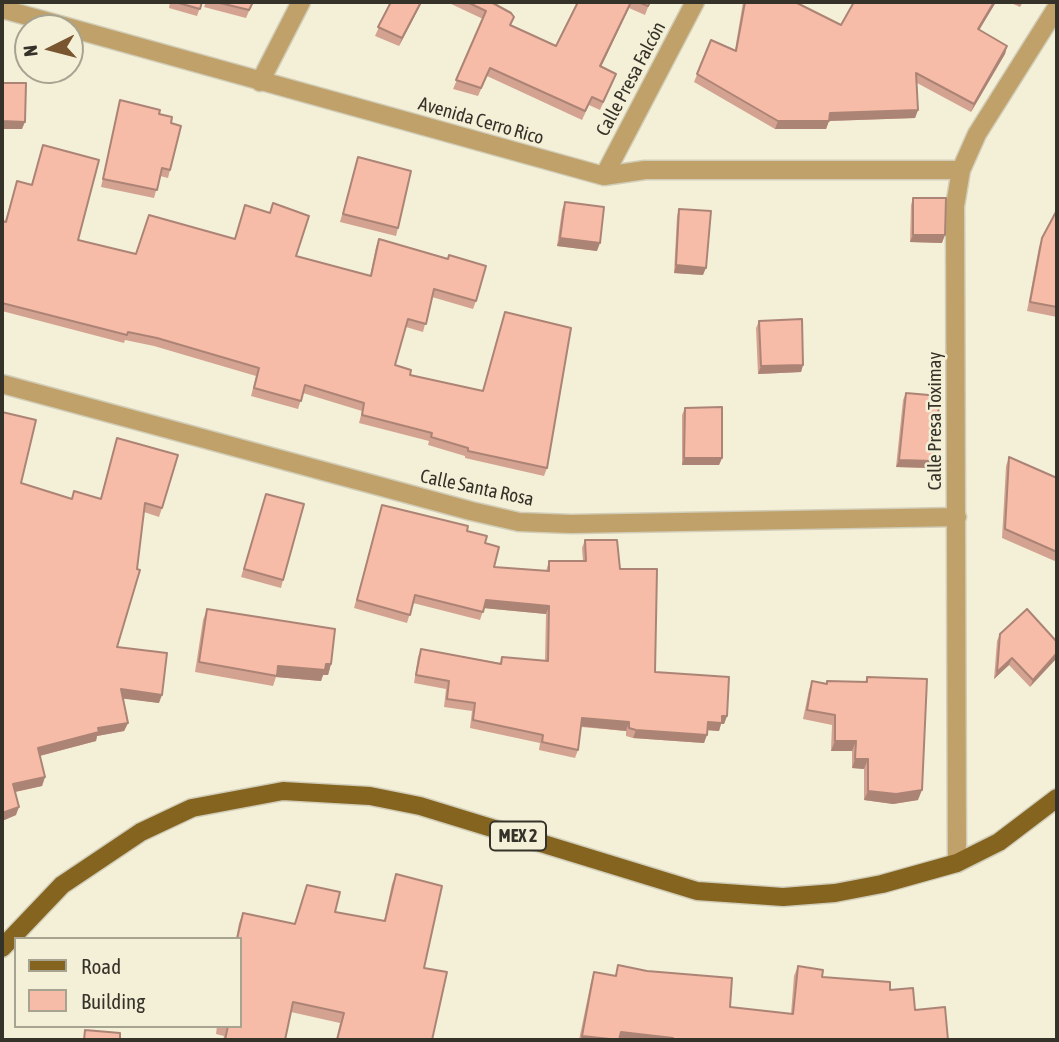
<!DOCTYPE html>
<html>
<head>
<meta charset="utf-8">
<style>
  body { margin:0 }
  #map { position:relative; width:1059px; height:1042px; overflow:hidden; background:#f4efd7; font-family:"Asap Condensed",sans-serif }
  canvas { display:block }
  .frame { position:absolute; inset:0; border:4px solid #343229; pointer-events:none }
  .legend { position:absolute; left:14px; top:937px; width:228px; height:91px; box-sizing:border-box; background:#f4efd7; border:2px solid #a7a391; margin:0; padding:9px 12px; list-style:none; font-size:21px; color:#343229 }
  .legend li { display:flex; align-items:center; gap:14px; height:35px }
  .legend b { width:35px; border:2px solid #a7a391 }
  .north { position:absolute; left:14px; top:14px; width:70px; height:70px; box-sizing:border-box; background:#f4efd7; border:2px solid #a7a391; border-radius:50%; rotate:264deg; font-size:19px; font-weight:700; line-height:28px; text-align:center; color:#343229 }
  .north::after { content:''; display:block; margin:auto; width:24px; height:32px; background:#79562f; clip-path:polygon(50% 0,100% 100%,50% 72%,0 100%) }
</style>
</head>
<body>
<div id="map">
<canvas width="1059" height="1042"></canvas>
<div class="frame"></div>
<ul class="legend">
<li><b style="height:9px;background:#84641f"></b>Road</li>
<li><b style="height:19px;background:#f6bca8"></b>Building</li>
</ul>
<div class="north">N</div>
</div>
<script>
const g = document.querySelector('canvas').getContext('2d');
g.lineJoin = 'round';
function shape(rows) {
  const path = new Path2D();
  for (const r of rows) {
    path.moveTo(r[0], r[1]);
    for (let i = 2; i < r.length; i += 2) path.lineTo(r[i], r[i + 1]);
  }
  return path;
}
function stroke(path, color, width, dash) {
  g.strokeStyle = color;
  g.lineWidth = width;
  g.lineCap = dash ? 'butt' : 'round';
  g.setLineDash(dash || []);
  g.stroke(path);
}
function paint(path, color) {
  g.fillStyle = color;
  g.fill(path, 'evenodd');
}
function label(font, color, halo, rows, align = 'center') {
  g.font = font + ' "Asap Condensed",sans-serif';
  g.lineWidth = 5;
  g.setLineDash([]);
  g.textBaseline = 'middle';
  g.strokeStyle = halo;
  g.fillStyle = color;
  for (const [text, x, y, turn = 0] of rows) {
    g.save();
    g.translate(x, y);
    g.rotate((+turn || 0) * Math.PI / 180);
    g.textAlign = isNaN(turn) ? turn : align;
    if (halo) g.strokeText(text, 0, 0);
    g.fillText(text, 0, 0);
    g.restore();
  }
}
const minor = shape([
  [2,9,604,176,645,170,961,170],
  [260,82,301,2],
  [604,176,695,2],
  [2,384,471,511,519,522,571,524,957,517],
  [957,863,955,206,961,170,977,134,1057,7]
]);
const primary = shape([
  [2,948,62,885,141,832,192,808,283,791,370,796,420,806,697,891,783,897,835,893,882,884,957,863,999,842,1057,798]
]);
const wall = shape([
  [170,2,202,2,197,16,169,8],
  [206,2,253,2,246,18,204,7],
  [390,2,422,2,399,46,375,36],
  [447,2,492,2,491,3,511,25,556,46,578,2,650,2,645,15,629,8,601,67,616,74,613,82,600,110,589,105,582,120,487,76,478,96,453,89,483,19],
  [743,2,797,2,796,3,841,25,996,2,979,30,1007,46,1005,54,971,112,917,83,918,110,915,118,829,121,826,129,775,129,694,82,711,40,735,50],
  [1009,2,1023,2,1020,7],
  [120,100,171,123,170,170,168,178,160,176,154,198,101,187,118,107],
  [43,145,78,240,136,254,296,256,370,276,376,247,379,239,476,301,473,309,432,297,423,332,406,327,395,365,410,375,483,391,505,312,547,468,544,476,465,458,465,456,428,445,429,441,359,423,362,411,303,393,298,409,251,396,256,376,154,346,125,340,124,343,2,311,2,221,5,221,17,181,31,185],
  [358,157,398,228,396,236,340,222],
  [913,198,942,243,910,242,911,205],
  [565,202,597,251,557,246,562,210],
  [679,209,703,275,674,273,677,216],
  [1057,210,1057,317,1027,311,1039,247,1042,238],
  [759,321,803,365,801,372,758,374,756,328],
  [906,393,933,461,930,468,896,467,903,400],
  [685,408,722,458,719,465,682,465,682,415],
  [2,412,21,483,72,499,100,499,117,438,162,508,159,517,144,512,117,647,159,703,123,698,128,723,124,731,97,736,96,741,40,756,45,777,42,786,15,792,16,815,2,821],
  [1009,457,1057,478,1057,562,1002,538,1006,466],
  [266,494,283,580,281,588,241,577],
  [382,505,467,531,485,543,494,567,546,571,549,561,583,561,582,548,585,540,620,569,655,672,727,716,724,724,721,724,719,731,708,730,704,743,633,738,626,736,626,731,581,727,578,750,575,758,539,750,540,743,470,728,472,711,444,707,446,689,414,683,418,657,421,649,500,663,502,657,545,661,546,614,484,608,480,620,413,603,407,623,354,608],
  [207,609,331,664,328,675,323,675,321,681,276,677,273,686,195,672,203,620],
  [1000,634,1057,642,1030,687,1009,665,994,679,997,641],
  [867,677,918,800,893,804,864,800,864,769,852,768,852,751,831,751,832,725,803,719,809,690,812,681,826,684,865,682],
  [396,874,424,968,432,1040,336,1040,340,1023,291,1012,285,1040,223,1040,224,1036,216,1034,217,1026,240,1026,240,939,236,939,239,923,243,913,294,924,307,885,335,912,384,921,392,884],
  [618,965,730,1007,791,1014,794,976,798,966,822,977,890,990,915,1010,948,1040,579,1040,591,982,594,972,615,976]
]);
const shadedWall = shape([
  [421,2,422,2,399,46,402,38],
  [631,2,629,8,597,75,600,66],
  [994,2,996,2,975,37,978,29],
  [1007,46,1005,54,971,112,974,104],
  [918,110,915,118,827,121,830,113],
  [2,121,25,122,22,129,2,129],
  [778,121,829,121,826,129,775,129],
  [913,235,945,235,942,243,910,242],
  [560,238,600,243,597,251,557,246],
  [676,265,706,268,703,275,674,273],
  [803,365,801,372,758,374,761,366],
  [684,458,722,458,719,465,682,465],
  [899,460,933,461,930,468,896,467],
  [486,600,549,606,546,614,483,608],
  [1057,653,1057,658,1030,687,1033,680],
  [1012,658,1009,665,994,679,997,672],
  [326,664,331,664,328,675,323,675,321,681,276,677,278,666],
  [121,689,162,695,159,703,118,698],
  [722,716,727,716,724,724,721,724,719,731,705,730,708,722],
  [582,718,629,722,626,731,579,726],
  [128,723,124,731,97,736,96,741,35,757,38,748,98,728],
  [636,730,707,735,704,743,633,738],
  [835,741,856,741,852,751,831,751],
  [855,759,868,759,864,769,852,768],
  [45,777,42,786,10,793,13,784],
  [922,790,918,800,893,804,864,800,868,791],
  [19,807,16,815,2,821,2,813],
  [621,1032,673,1038,672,1040,580,1040,582,1036]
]);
const building = shape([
  [175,2,202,2,200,9,175,2],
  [216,2,253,2,249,10,216,2],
  [391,2,421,2,402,38,378,27,391,2],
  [467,2,491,2,511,13,514,17,510,25,556,46,578,2,631,2,600,66,616,74,603,102,592,97,585,111,490,68,481,88,456,80,486,11,467,2],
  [638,2,650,2,648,6,638,2],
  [745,2,795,2,841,25,854,2,994,2,978,29,1007,46,974,104,916,73,918,110,830,113,829,121,778,121,697,74,711,40,736,51,745,2],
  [2,83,26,83,25,122,2,121,2,83],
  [120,100,160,110,159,114,172,117,171,123,181,126,170,170,162,168,157,190,103,179,120,100],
  [43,145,99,160,78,240,136,254,149,215,235,239,245,205,270,213,273,203,309,216,296,256,371,276,379,239,448,259,449,255,486,266,476,301,434,289,426,324,408,319,395,365,411,370,410,375,483,391,505,312,571,328,547,468,468,451,468,448,431,437,432,433,362,415,364,403,305,385,301,401,254,388,259,368,157,338,128,332,127,335,2,303,2,221,6,222,17,181,32,185,43,145],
  [358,157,411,171,398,228,343,214,358,157],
  [913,198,946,198,945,235,913,235,913,198],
  [565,202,604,207,600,243,560,238,565,202],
  [679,209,711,211,706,268,676,265,679,209],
  [1057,210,1057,307,1030,302,1042,238,1057,210],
  [802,319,803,365,761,366,759,321,802,319],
  [906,393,940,396,933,461,899,460,906,393],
  [722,407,722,458,684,458,685,408,722,407],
  [2,412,36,420,21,483,72,499,74,491,101,499,117,438,178,455,162,508,145,503,137,569,140,570,117,647,167,653,162,695,121,689,128,723,98,728,99,732,38,748,45,777,13,784,19,807,2,813,2,412],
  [1009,457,1057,478,1057,552,1005,529,1009,457],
  [266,494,304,504,283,580,244,569,266,494],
  [382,505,468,526,467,531,487,536,485,543,499,547,494,567,549,571,549,561,586,561,585,540,617,540,620,569,657,569,655,672,729,677,727,716,722,716,722,723,708,722,707,735,636,730,629,728,629,722,582,718,578,750,542,742,543,735,473,720,475,703,447,699,449,681,416,675,421,649,501,664,502,657,548,661,549,606,486,600,483,612,415,595,410,615,357,600,382,505],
  [207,609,335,629,331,664,326,664,325,670,278,666,277,676,199,662,207,609],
  [1027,609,1057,642,1057,653,1033,680,1012,658,997,672,1000,634,1027,609],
  [867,677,927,679,922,790,896,794,868,791,868,759,855,759,856,741,835,741,835,715,807,710,812,681,827,684,827,681,867,682,867,677],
  [396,874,442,886,424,968,447,972,432,1040,337,1040,344,1013,293,1002,285,1040,225,1040,228,1026,240,1026,240,939,237,939,243,913,295,924,307,885,340,892,335,912,385,921,396,874],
  [618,965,647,971,732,978,730,1007,793,1014,798,966,823,970,822,977,890,982,890,990,913,988,915,1010,945,1007,948,1040,673,1040,673,1038,621,1032,619,1040,582,1036,594,972,616,976,618,965],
  [85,1030,120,1033,120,1040,84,1040,85,1030]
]);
const shields = [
  [518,836,56]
];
const shieldNames = [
  ["MEX 2",518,836]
];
const streetNames = [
  ["Calle Presa Falcón",631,79,-62],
  ["Avenida Cerro Rico",481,121,16],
  ["Calle Presa Toximay",935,421,-90],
  ["Calle Santa Rosa",477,488,12]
];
stroke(minor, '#d1cdb8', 21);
stroke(primary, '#d1cdb8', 21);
stroke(minor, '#bfa169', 18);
stroke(primary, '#84641f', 18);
paint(wall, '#d4a290');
paint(shadedWall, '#ac8476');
paint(building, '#f6bca8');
stroke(building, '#ac8476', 2);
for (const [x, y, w] of shields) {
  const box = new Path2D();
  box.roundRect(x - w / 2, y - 14.5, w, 29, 5);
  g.fillStyle = '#f4efd7';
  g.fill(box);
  stroke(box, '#343229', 2);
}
label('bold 18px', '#343229', null, shieldNames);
label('19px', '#343229', '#f4efd7', streetNames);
</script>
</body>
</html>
